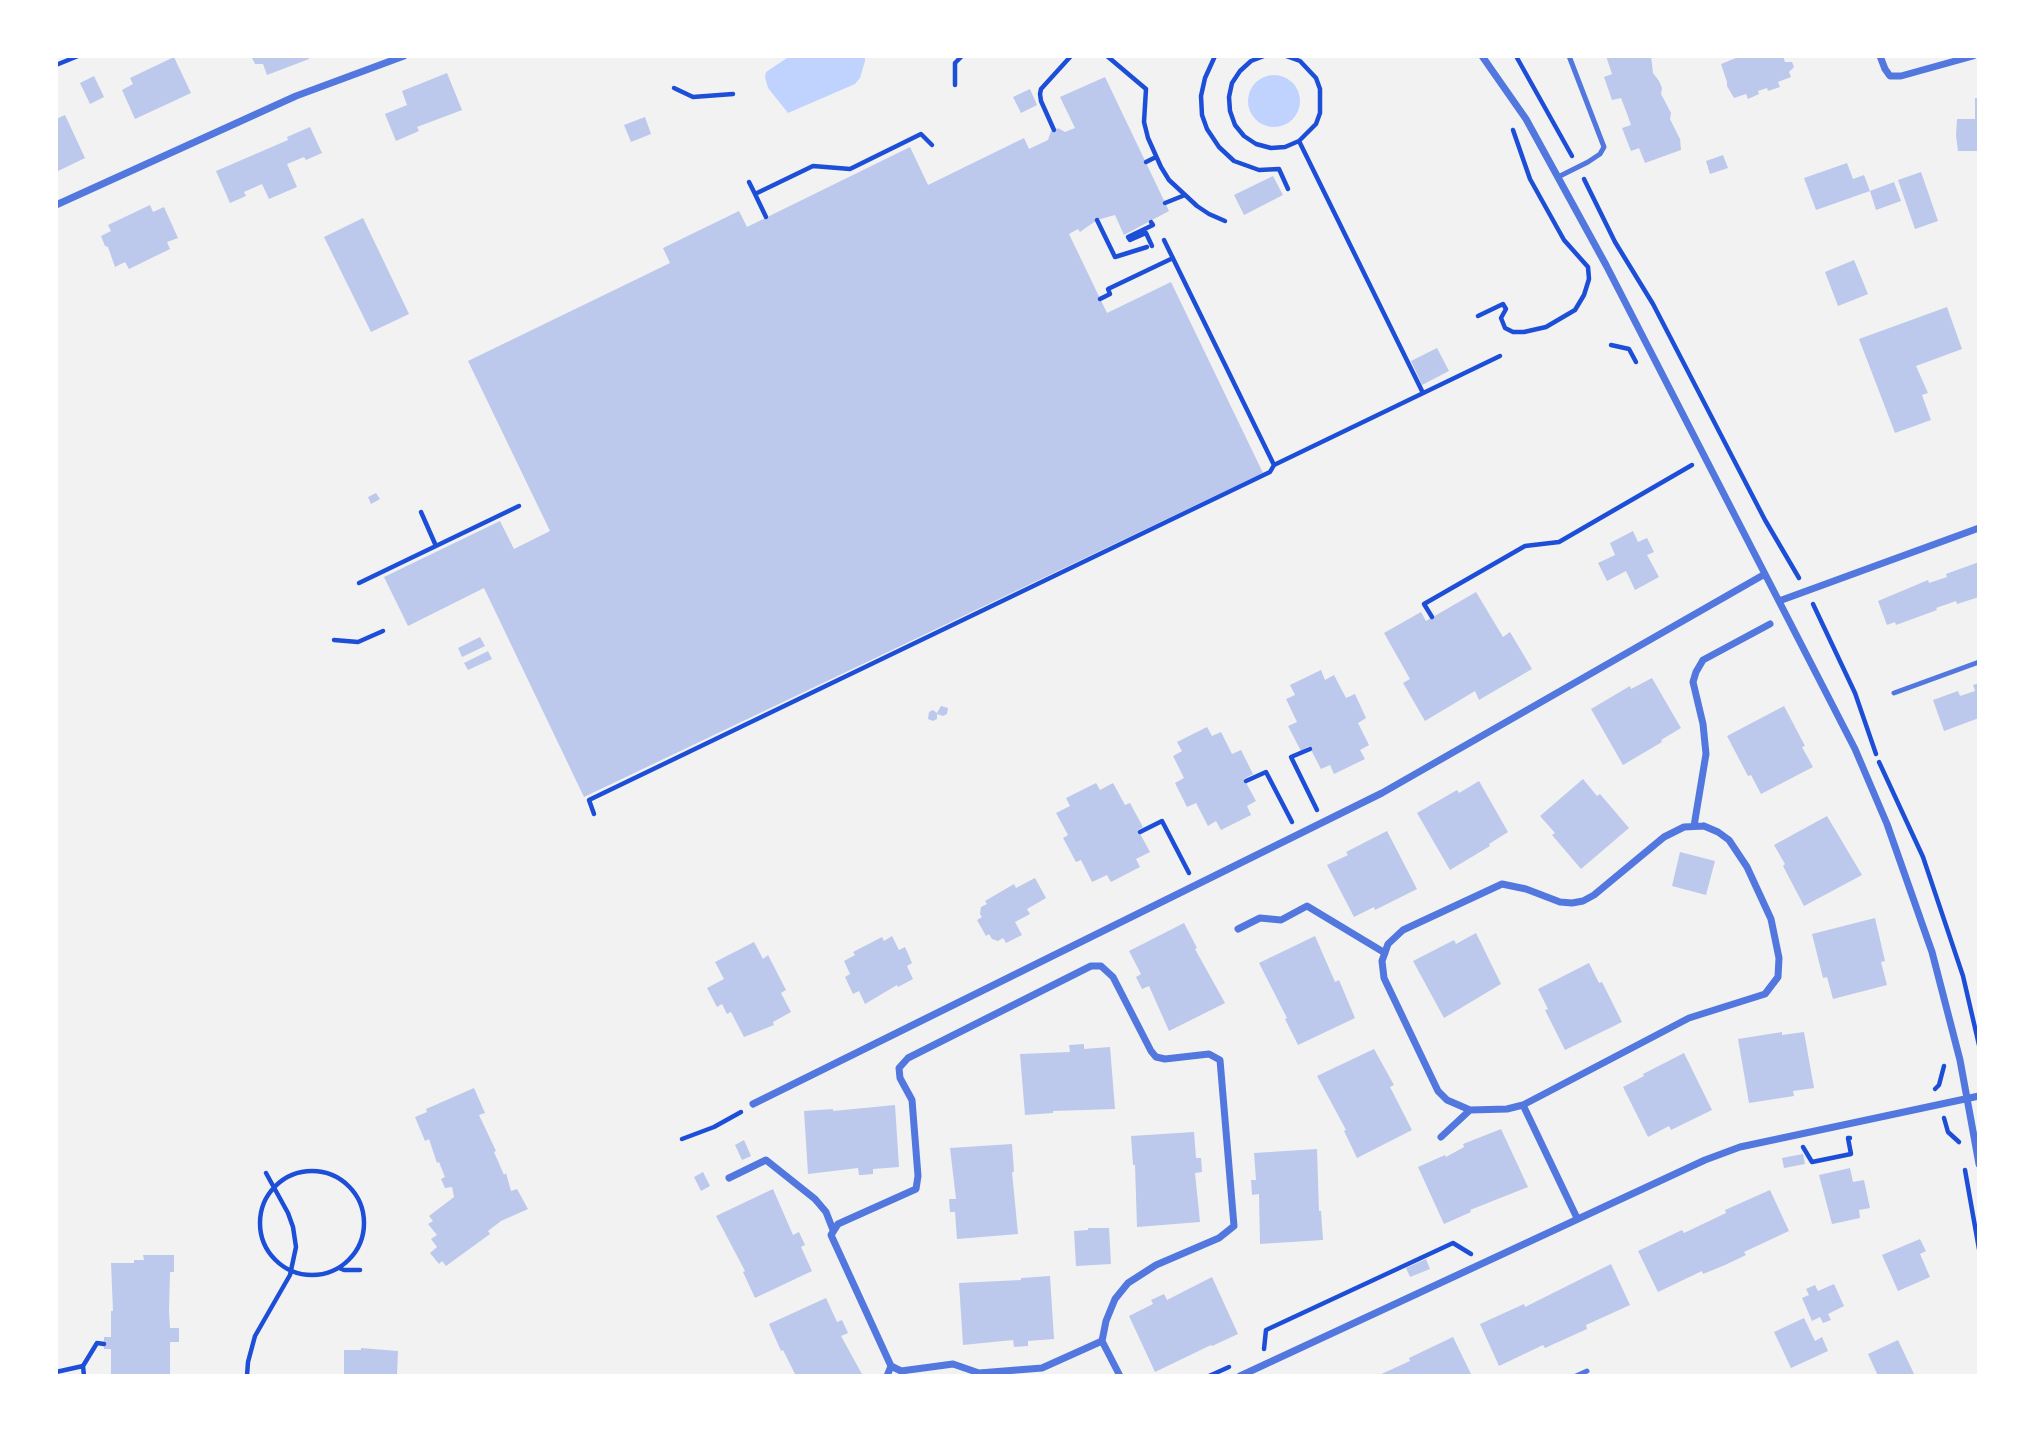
<!DOCTYPE html>
<html>
<head>
<meta charset="utf-8">
<style>
  body { margin:0 }
  #map { position:relative; width:2035px; height:1432px; overflow:hidden; background:#f2f2f2; font-family:Karla,sans-serif }
  canvas { display:block }
  .frame { position:absolute; inset:0; border:58px solid #fff; pointer-events:none }
</style>
</head>
<body>
<div id="map">
<canvas width="2035" height="1432"></canvas>
<div class="frame"></div>
</div>
<script>
const g = document.querySelector('canvas').getContext('2d');
g.lineJoin = 'round';
function paint(path, color) {
  g.fillStyle = color;
  g.fill(path, 'evenodd');
}
function shape(rows) {
  const path = new Path2D();
  for (const r of rows) {
    if (r.length === 3) {
      path.moveTo(r[0] + r[2], r[1]);
      path.arc(r[0], r[1], r[2], 0, 2 * Math.PI);
      continue;
    }
    path.moveTo(r[0], r[1]);
    for (let i = 2; i < r.length; i += 2) path.lineTo(r[i], r[i + 1]);
  }
  return path;
}
function stroke(path, color, width, dash) {
  g.strokeStyle = color;
  g.lineWidth = width;
  g.lineCap = dash ? 'butt' : 'round';
  g.setLineDash(dash || []);
  g.stroke(path);
}
const water = shape([
  [790,56,865,56,865,61,860,78,855,84,788,113,768,88,765,77,766,72],
  [1274,101,26]
]);
const building = shape([
  [251,56,308,56,309,59,267,75,263,64,255,64],
  [1606,56,1651,56,1653,73,1659,81,1662,88,1661,94,1671,113,1670,119,1680,139,1681,150,1645,163,1639,148,1631,151,1622,128,1631,125,1626,111,1621,98,1612,100,1604,77,1612,74],
  [1741,56,1783,56,1785,62,1792,62,1794,67,1789,72,1791,77,1778,82,1780,87,1768,91,1767,88,1758,91,1759,94,1748,99,1746,94,1734,98,1727,86,1727,82,1721,64],
  [174,57,191,93,135,119,122,90,133,84,130,78],
  [447,73,462,110,417,127,419,131,396,141,385,114,407,105,402,91],
  [94,76,104,97,90,104,80,83],
  [1105,77,1169,211,1124,235,1115,215,1097,220,1080,232,1078,229,1069,234,1107,313,1171,282,1263,473,584,797,484,588,408,626,384,577,500,521,514,549,550,531,468,361,670,263,663,248,739,211,747,227,910,147,928,185,1024,138,1029,149,1048,140,1051,131,1054,130,1058,128,1065,132,1075,128,1060,97],
  [1030,89,1037,105,1021,113,1013,97],
  [1975,98,1979,98,1979,151,1958,151,1956,135,1957,119,1975,119],
  [65,115,85,158,56,172,56,119],
  [645,117,651,134,631,142,624,125],
  [310,127,322,153,306,160,304,157,287,164,297,187,269,199,262,184,244,192,246,196,230,203,216,171,288,140,287,137],
  [1723,155,1728,168,1710,174,1706,161],
  [1847,163,1853,179,1864,175,1870,191,1816,210,1804,178],
  [1921,172,1938,221,1915,229,1898,180],
  [1273,176,1283,195,1244,215,1234,195],
  [1894,182,1901,201,1876,210,1870,191],
  [150,205,153,212,164,207,178,238,167,242,170,249,129,269,125,262,115,267,108,247,105,246,101,236,111,231,108,225],
  [363,218,409,314,371,332,324,237],
  [1854,260,1868,294,1838,306,1825,272],
  [1947,307,1962,349,1916,366,1928,393,1922,395,1931,420,1895,433,1859,339],
  [1437,348,1449,371,1422,385,1411,361],
  [376,493,380,499,371,504,368,497],
  [1633,531,1638,542,1647,538,1654,552,1647,555,1659,577,1635,590,1626,571,1607,581,1598,563,1615,555,1610,543],
  [1979,562,1979,597,1957,604,1956,601,1936,608,1937,610,1896,625,1895,622,1887,625,1878,601,1928,580,1929,583,1947,577,1946,574],
  [1476,592,1503,637,1510,632,1532,669,1479,700,1475,691,1425,721,1403,683,1410,679,1384,633,1421,612,1426,621],
  [480,637,485,646,462,657,458,648],
  [488,651,492,659,468,670,464,663],
  [1321,670,1325,680,1334,675,1346,698,1355,694,1366,718,1358,723,1369,745,1360,750,1365,759,1334,774,1330,765,1321,769,1309,746,1301,751,1288,726,1297,722,1286,699,1295,695,1290,685],
  [1652,678,1681,728,1661,740,1662,742,1623,765,1591,709,1630,686,1631,689],
  [1979,683,1979,718,1944,731,1933,700,1958,691,1960,696,1975,691,1973,685],
  [941,706,948,708,947,714,943,716,937,714,937,719,933,721,928,719,929,712,933,710,937,713],
  [1784,706,1805,746,1802,747,1813,767,1761,794,1751,775,1748,776,1727,736],
  [1207,727,1212,736,1221,732,1232,754,1241,750,1253,774,1244,779,1256,801,1247,806,1251,815,1221,830,1216,821,1208,826,1196,803,1187,807,1175,783,1184,778,1173,756,1182,751,1177,742],
  [1583,779,1597,796,1600,794,1629,828,1581,869,1552,835,1555,833,1540,816],
  [1479,781,1508,832,1489,844,1490,846,1450,870,1417,813,1457,790,1459,793],
  [1096,783,1100,790,1113,783,1125,805,1130,803,1143,827,1138,830,1150,852,1136,859,1140,867,1111,882,1107,875,1092,882,1081,860,1076,862,1063,838,1068,835,1056,813,1070,806,1066,798],
  [1827,816,1862,875,1804,906,1783,866,1785,864,1774,845],
  [1387,831,1417,889,1375,910,1374,907,1354,917,1327,865,1348,855,1346,852],
  [1680,852,1715,861,1706,895,1672,886],
  [1035,878,1046,898,1027,909,1030,914,1015,922,1022,935,1006,943,1003,938,998,941,992,939,989,934,986,936,977,920,982,917,980,914,981,907,987,904,985,901,1014,884,1016,888],
  [1875,918,1885,961,1881,962,1887,985,1833,999,1827,977,1823,978,1812,934],
  [1184,923,1197,948,1195,949,1225,1003,1169,1031,1149,986,1142,989,1136,977,1141,974,1129,951],
  [1476,933,1501,984,1444,1018,1413,961,1454,940,1456,944],
  [892,936,899,950,905,947,912,963,907,966,913,979,898,987,897,985,865,1004,859,991,853,994,845,977,850,974,844,961,855,955,853,952,882,937,884,941],
  [1315,936,1335,982,1339,980,1355,1018,1298,1045,1285,1019,1287,1018,1259,963],
  [754,942,763,959,768,955,786,990,781,993,791,1012,773,1022,774,1025,744,1037,731,1012,727,1014,722,1004,717,1007,707,988,724,979,715,962],
  [1589,963,1599,983,1602,982,1622,1022,1565,1050,1545,1010,1548,1009,1538,989],
  [1782,1032,1782,1035,1804,1032,1814,1088,1793,1091,1794,1096,1749,1103,1738,1039],
  [1084,1044,1084,1049,1110,1047,1115,1109,1053,1111,1053,1113,1025,1115,1020,1054,1070,1052,1069,1045],
  [1374,1049,1394,1085,1390,1087,1412,1130,1357,1158,1344,1131,1346,1130,1317,1076],
  [1684,1053,1712,1110,1671,1130,1669,1126,1648,1137,1623,1087,1644,1076,1643,1074],
  [474,1088,485,1113,479,1115,496,1151,494,1152,504,1175,506,1173,511,1191,517,1189,528,1209,501,1221,488,1231,490,1234,446,1266,442,1261,439,1264,430,1253,437,1247,431,1239,437,1235,428,1224,433,1221,429,1216,454,1197,452,1187,445,1188,441,1179,445,1177,439,1162,437,1163,429,1139,425,1141,415,1117,427,1112,426,1109],
  [895,1105,899,1167,873,1169,873,1174,862,1175,859,1175,858,1168,808,1174,804,1111,833,1109,833,1111],
  [1501,1129,1528,1187,1470,1210,1471,1212,1444,1224,1418,1167,1445,1155,1446,1157,1464,1147,1463,1144],
  [1194,1132,1196,1158,1201,1158,1202,1172,1195,1173,1200,1222,1137,1227,1135,1165,1133,1165,1131,1136],
  [744,1140,751,1156,742,1160,735,1145],
  [1012,1144,1014,1172,1012,1172,1018,1234,957,1239,955,1212,950,1212,949,1199,956,1199,950,1148],
  [1317,1149,1319,1211,1321,1211,1323,1240,1260,1244,1259,1194,1252,1195,1251,1180,1256,1180,1254,1153],
  [1803,1154,1805,1164,1784,1168,1782,1158],
  [1850,1168,1853,1182,1864,1180,1870,1208,1859,1210,1860,1218,1832,1224,1819,1175],
  [703,1172,710,1186,701,1191,694,1177],
  [773,1189,793,1235,799,1232,805,1245,801,1247,812,1271,755,1298,743,1272,745,1271,716,1216],
  [1770,1190,1789,1231,1744,1252,1746,1255,1725,1265,1703,1274,1702,1271,1658,1292,1638,1251,1682,1230,1684,1233,1726,1213,1725,1210],
  [1088,1228,1109,1228,1111,1264,1076,1266,1074,1231,1088,1230],
  [1920,1239,1926,1251,1920,1254,1930,1277,1898,1291,1882,1255],
  [143,1255,174,1255,174,1272,170,1272,169,1311,170,1328,179,1328,179,1342,170,1342,170,1376,111,1376,111,1349,104,1349,104,1337,111,1337,111,1311,113,1311,111,1263,134,1263,134,1260,144,1260],
  [1426,1259,1430,1269,1410,1277,1406,1268],
  [1611,1264,1630,1305,1586,1325,1587,1329,1545,1348,1543,1345,1499,1366,1480,1324,1524,1304,1525,1307],
  [1050,1276,1054,1339,1028,1341,1028,1346,1014,1347,1013,1340,963,1345,959,1283,1021,1280,1021,1278],
  [1212,1277,1238,1334,1212,1346,1211,1345,1155,1372,1129,1316,1153,1304,1151,1300,1164,1294,1167,1300],
  [1834,1284,1844,1306,1828,1314,1831,1320,1823,1323,1820,1317,1812,1321,1802,1298,1809,1295,1806,1289,1815,1285,1818,1291],
  [826,1298,837,1322,842,1320,848,1333,841,1336,863,1376,796,1376,783,1350,781,1351,769,1324],
  [1804,1318,1815,1341,1822,1337,1828,1351,1791,1368,1774,1332],
  [1453,1337,1472,1376,1377,1376,1410,1361,1409,1358],
  [1898,1340,1915,1376,1878,1376,1868,1354],
  [361,1348,398,1351,397,1374,402,1376,344,1376,344,1350,361,1350]
]);
const path = shape([
  [1107,56,1146,89,1144,122,1148,138,1161,167,1169,180,1197,206,1209,214,1225,221],
  [1215,56,1205,78,1201,96,1202,115,1207,129,1219,147,1234,161,1259,170,1279,169,1288,189],
  [1264,56,1251,61,1240,71,1232,83,1229,97,1230,111,1235,125,1244,136,1256,144,1271,148,1285,147,1299,141,1316,124,1320,113,1320,89,1316,78,1300,61,1286,56],
  [1516,56,1572,156],
  [56,65,78,56],
  [955,85,955,63,962,56],
  [674,88,693,97,733,94],
  [1054,130,1041,101,1040,94,1041,89,1071,56],
  [1299,141,1423,393],
  [1146,162,1156,157],
  [1584,179,1615,242,1653,304,1765,520,1799,578],
  [749,182,755,194,813,166,850,169,921,134,932,145],
  [755,194,766,217],
  [1165,203,1185,195],
  [1097,220,1115,257,1147,247],
  [1151,222,1153,225,1128,237,1130,240,1146,233,1152,246],
  [1164,240,1274,465],
  [1100,299,1110,294,1108,289,1173,258],
  [1478,316,1503,304,1506,309,1501,318,1505,328,1513,332,1524,332,1546,327,1575,310,1584,295,1589,279,1588,267,1564,240,1530,179,1513,130],
  [1611,345,1629,349,1636,362],
  [421,512,436,546],
  [359,583,519,506],
  [1813,604,1855,693,1876,754],
  [1432,617,1424,604,1525,546,1559,542,1692,465],
  [334,640,358,642,383,631],
  [1310,749,1291,757,1317,810],
  [1879,762,1923,857,1963,976,1979,1045],
  [1246,781,1266,772,1292,822],
  [594,814,589,800,1270,472,1274,465,1500,356],
  [1140,832,1162,821,1189,873],
  [1935,1089,1939,1085,1944,1066],
  [1944,1118,1948,1132,1959,1142],
  [682,1139,714,1127,741,1112],
  [1803,1147,1812,1162,1851,1154,1848,1138,1850,1138],
  [1965,1170,1979,1249],
  [312,1223,52],
  [339,1268,344,1270,360,1270],
  [1264,1349,1266,1330,1453,1243,1471,1254],
  [56,1372,83,1366],
  [84,1376,83,1366,97,1343,104,1344],
  [247,1376,248,1362,255,1336,290,1275,296,1247,293,1227,288,1213,266,1173],
  [1209,1376,1229,1367]
]);
const service = shape([
  [1558,177,1588,162,1600,154,1604,147,1569,56],
  [1894,693,1979,662],
  [1576,1376,1587,1371]
]);
const minor = shape([
  [1482,56,1526,119,1606,265,1855,749,1887,824,1932,952,1960,1060,1979,1164],
  [1880,56,1885,69,1890,76,1901,76,1973,56],
  [56,205,296,96,404,56],
  [1779,601,1979,528],
  [1694,826,1706,754,1703,724,1693,682,1696,672,1703,660,1770,624],
  [1704,826,1718,832,1729,840,1747,867,1771,919,1779,958,1778,977,1765,994,1689,1018,1523,1105,1507,1109,1470,1110,1447,1100,1438,1091,1384,978,1382,961,1388,944,1403,930,1502,884,1526,889,1560,902,1572,903,1583,901,1594,895,1664,837,1684,827,1704,826],
  [1238,929,1260,918,1281,920,1307,906,1385,953],
  [753,1104,1382,793,1765,574],
  [1523,1105,1577,1218],
  [1441,1137,1470,1110],
  [729,1178,766,1160,815,1199,826,1212,833,1230],
  [1102,1341,1042,1368,979,1373,953,1364,901,1371,891,1366,831,1235,838,1224,916,1189,918,1176,912,1100,900,1078,899,1068,908,1058,1091,966,1101,966,1113,977,1151,1051,1156,1057,1165,1059,1209,1054,1220,1060,1234,1226,1219,1238,1156,1265,1128,1283,1115,1299,1106,1321,1102,1341,1120,1376],
  [887,1376,891,1366],
  [1240,1376,1705,1160,1740,1147,1979,1096]
]);
paint(water, '#bfd3fe');
paint(building, '#bdc9ec');
stroke(path, '#1d4ed8', 4.5);
stroke(service, '#5277de', 5);
stroke(minor, '#5277de', 7);
</script>
</body>
</html>
